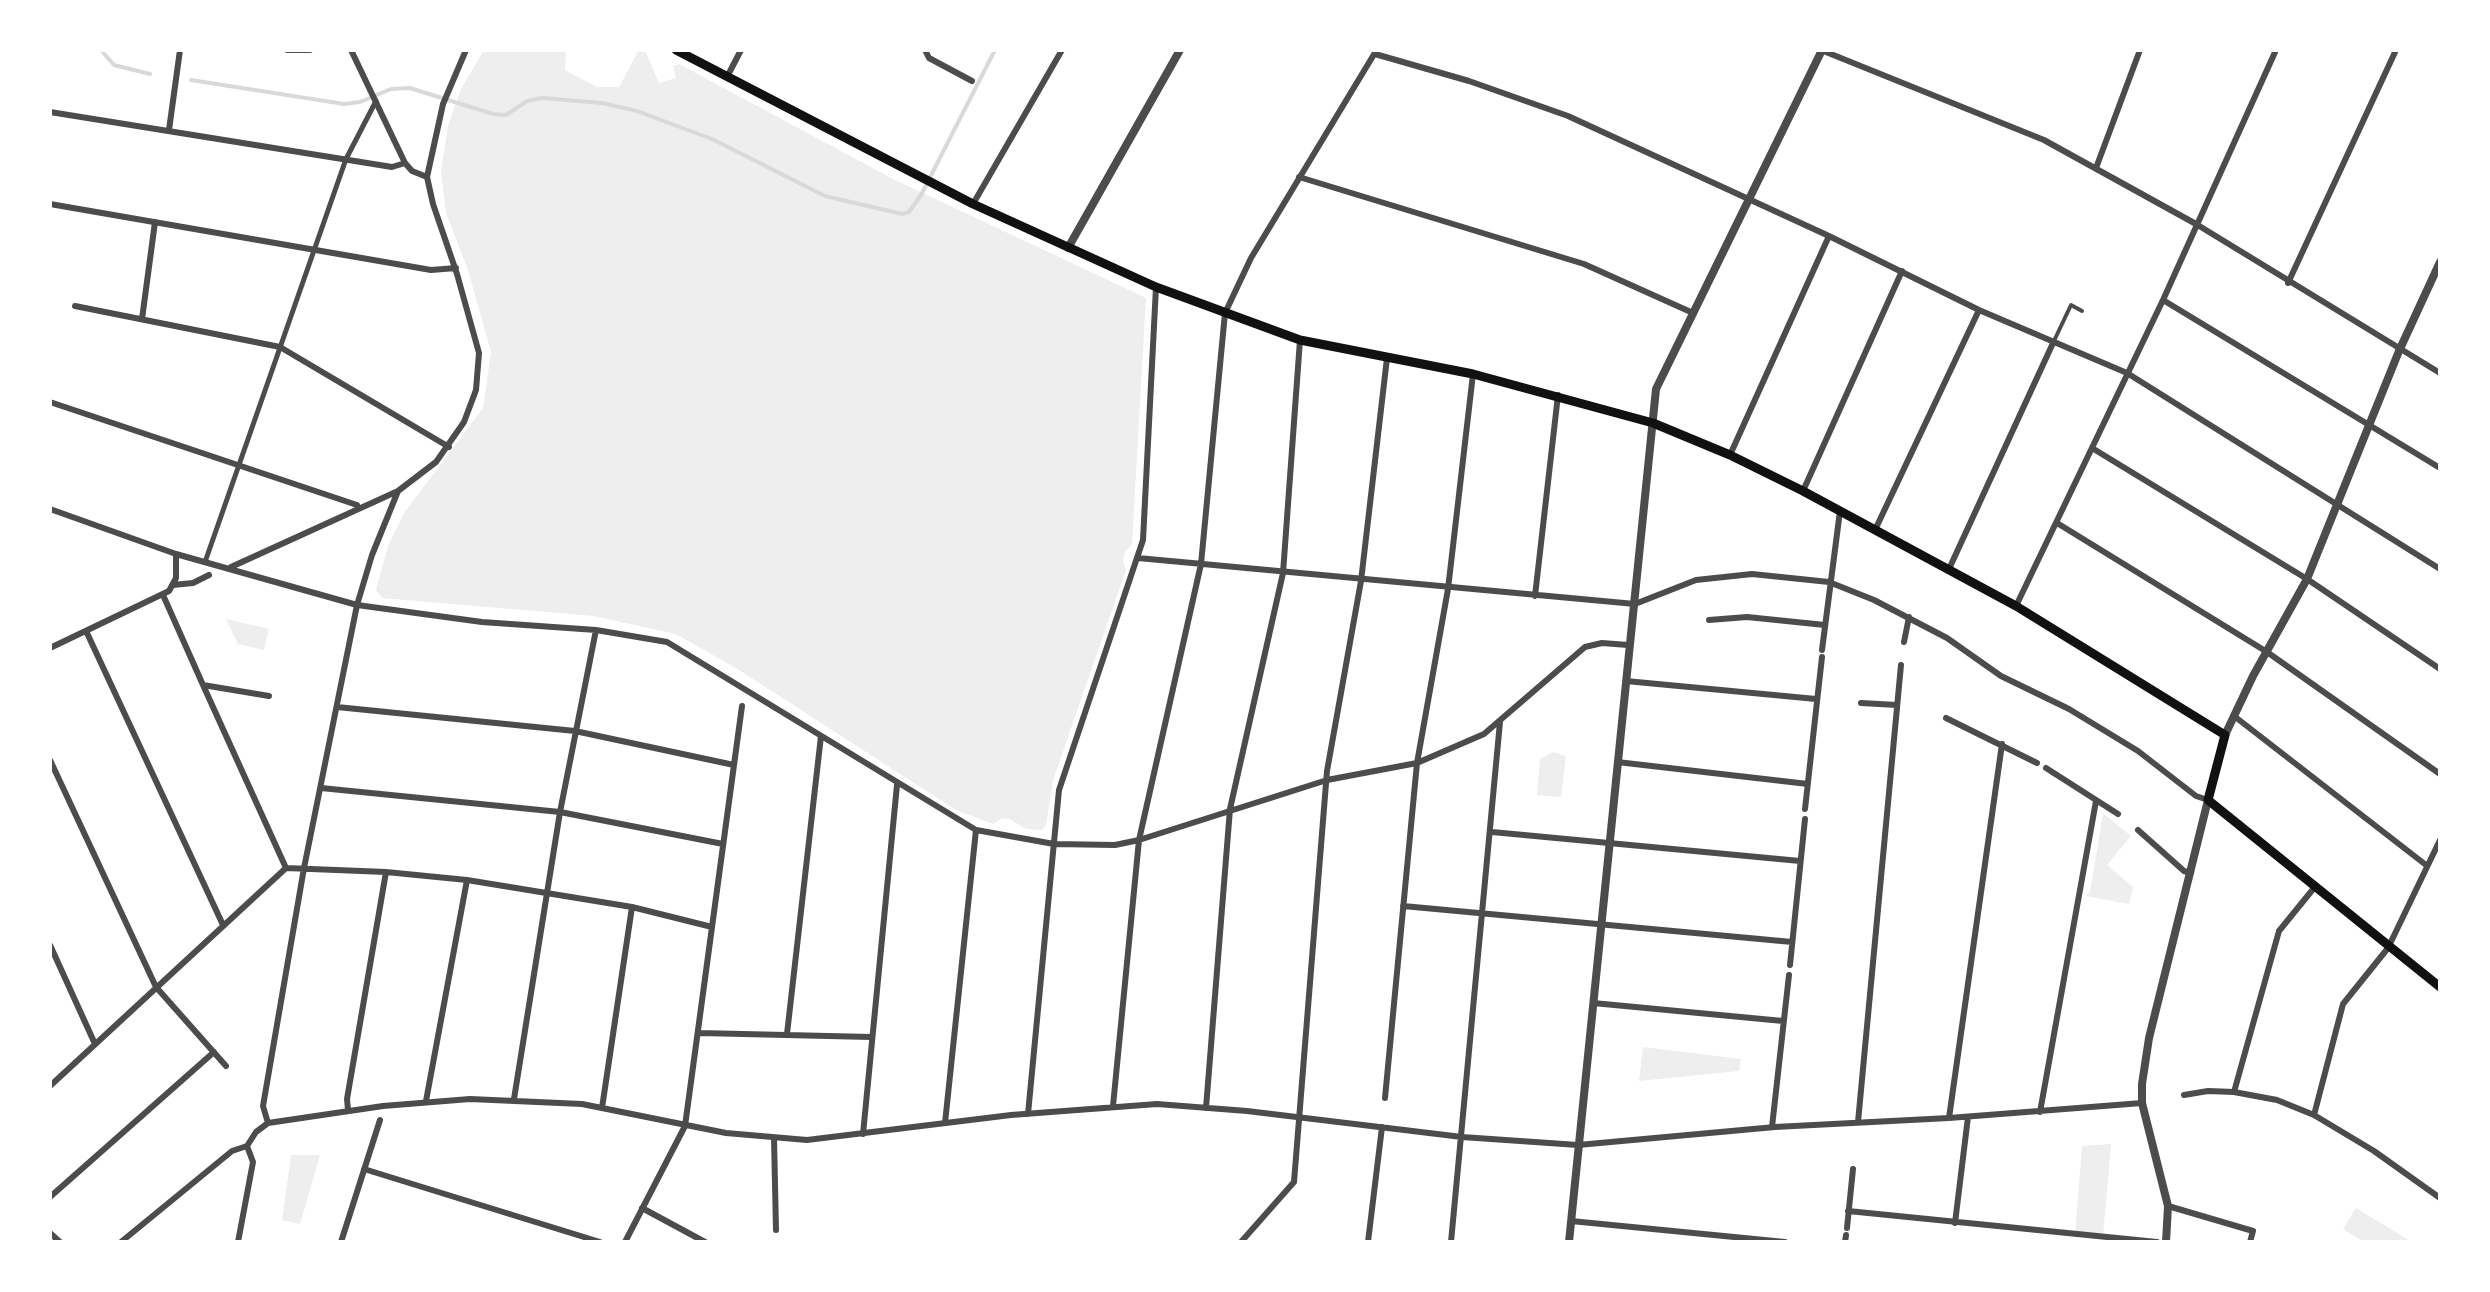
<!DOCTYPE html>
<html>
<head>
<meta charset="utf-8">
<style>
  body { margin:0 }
  #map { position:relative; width:2490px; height:1292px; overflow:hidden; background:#fff; font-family:"Noto Sans",sans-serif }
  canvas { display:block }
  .frame { position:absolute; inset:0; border:52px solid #fff; pointer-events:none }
</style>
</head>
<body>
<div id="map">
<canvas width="2490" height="1292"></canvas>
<div class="frame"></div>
</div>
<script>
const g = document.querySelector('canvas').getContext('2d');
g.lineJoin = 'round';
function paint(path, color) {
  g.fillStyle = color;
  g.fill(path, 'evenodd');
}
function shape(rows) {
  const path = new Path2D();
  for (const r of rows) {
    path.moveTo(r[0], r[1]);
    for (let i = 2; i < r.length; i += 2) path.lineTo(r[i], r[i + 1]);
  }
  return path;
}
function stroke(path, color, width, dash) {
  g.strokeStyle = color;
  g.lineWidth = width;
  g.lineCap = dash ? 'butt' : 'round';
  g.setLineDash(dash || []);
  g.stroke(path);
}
const green = shape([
  [484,50,566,50,565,70,597,87,619,87,639,50,645,50,659,83,676,78,673,66,679,64,893,179,1146,298,1132,544,1125,552,1123,561,1126,570,1053,780,1046,826,1042,830,1026,829,1010,819,1003,818,993,824,956,810,739,670,676,634,593,616,382,598,376,590,388,546,404,513,483,408,491,352,468,270,446,213,441,171,448,126,461,89],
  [226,619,269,629,264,650,238,644],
  [1553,752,1566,756,1561,797,1537,795,1540,759],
  [2103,813,2131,836,2107,865,2133,887,2129,904,2085,896,2090,892],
  [1643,1047,1741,1059,1739,1071,1639,1081],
  [2111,1144,2103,1237,2075,1236,2082,1146],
  [291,1155,320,1155,300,1224,282,1220],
  [2356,1208,2412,1242,2364,1242,2343,1229]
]);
const stream = shape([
  [101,50,114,65,150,74],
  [191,80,344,104,360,102,391,89,410,88,493,114,506,115,527,101,542,98,602,103,637,111,712,139,825,196,902,214,909,212,921,195,995,50]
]);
const service = shape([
  [2053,343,2071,305,2082,311]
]);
const pedestrian = shape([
  [205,562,346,159,376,101]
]);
const minor = shape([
  [287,50,310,50],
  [351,50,405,163,412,171,427,177],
  [925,50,929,58,972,81],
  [1821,50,2044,140,2196,224,2440,373],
  [1375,54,1469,81,1568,116,1829,236,1979,310,2127,373,2440,569],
  [727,77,741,50],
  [50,112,392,167,405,163],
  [169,130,180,50],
  [2096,168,2140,50],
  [1299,177,1584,264,1693,313],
  [50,204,431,270,456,268],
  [973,204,1062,50],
  [2288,283,2396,50],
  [2163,300,2440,468],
  [75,306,280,347,449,447],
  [142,319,155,222],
  [50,402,357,505],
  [2092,448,2307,579,2440,669],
  [1730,455,1829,236],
  [1803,491,1902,271],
  [50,509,176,554,357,605,482,622,596,630,667,642,976,830,1054,844,1115,845,1139,840,1327,780,1417,763,1484,734,1585,647,1602,643,1628,645],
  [2057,523,2267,652,2440,774],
  [1875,530,1979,310],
  [1138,558,1635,604,1696,580,1752,574,1829,582,1874,600,1947,638,2001,676,2069,709,2138,751,2196,796,2208,800],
  [231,567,398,491,436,462,464,422,476,390,479,353,457,274,433,204,427,177,443,104,466,50],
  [1949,569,2053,343],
  [173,585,193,583,209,575],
  [163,595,203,685,269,696],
  [1535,596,1558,395],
  [2016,606,2163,300,2276,50],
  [1709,620,1747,617,1825,625],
  [87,633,223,925],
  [1904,642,1909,617],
  [50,648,169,591,176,578,176,554],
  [1822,650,1840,511],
  [1626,681,1816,699],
  [203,685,286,868,386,872,467,880,632,907,712,927],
  [1861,703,1897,705],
  [337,707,575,731,734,765],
  [2234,716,2426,865],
  [1946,718,2037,763],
  [50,760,156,987,226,1066],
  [1617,762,1808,784],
  [2046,768,2118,814],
  [321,788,560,812,723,844],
  [1805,809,1822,657],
  [2138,830,2184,871,2191,873],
  [1492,832,1800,861],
  [1403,906,1792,942],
  [50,945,95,1044],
  [1790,965,1805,819],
  [1593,1003,1783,1021],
  [700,1033,871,1037],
  [787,1034,821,736],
  [50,1086,286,868],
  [2234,1092,2279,931,2314,888],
  [2184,1095,2208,1091,2234,1092,2277,1100,2314,1115,2374,1151,2440,1198],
  [1385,1098,1417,763,1448,589,1473,374],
  [514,1099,560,812,596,630],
  [426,1101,467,880],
  [1113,1106,1139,840,1201,564,1225,313,1251,258,1376,51],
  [602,1108,632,907],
  [1206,1108,1230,809,1283,573,1300,340],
  [348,1110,347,1099,386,872],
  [2040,1112,2096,801],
  [1028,1114,1059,790,1143,540,1156,287],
  [2314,1115,2343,1004,2388,948,2440,840],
  [1949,1118,2002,744],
  [1858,1122,1901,665],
  [268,1123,263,1106,304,868,357,605,372,555,398,491],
  [945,1123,976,830],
  [1772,1127,1789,975],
  [863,1134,897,785],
  [774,1138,776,1230],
  [1578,1145,1775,1127,1949,1118,2142,1103],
  [247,1146,256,1132,268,1123,383,1106,470,1099,582,1104,726,1133,807,1140,1011,1115,1157,1104,1247,1111,1462,1137,1578,1145],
  [364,1169,600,1242],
  [50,1197,214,1052],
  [2168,1206,2253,1231,2250,1242],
  [642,1208,705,1242],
  [1848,1211,2157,1242],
  [1571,1221,1785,1242],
  [1955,1223,1968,1117],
  [1847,1228,1853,1169],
  [50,1233,60,1242],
  [121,1242,232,1151,247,1146],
  [238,1242,253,1162,247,1146],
  [341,1242,380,1120],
  [625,1242,685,1126,742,706],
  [1241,1242,1294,1182,1327,771,1361,581,1387,358],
  [1368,1242,1382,1127],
  [1451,1242,1500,722],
  [1845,1242,1846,1235]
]);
const tertiary = shape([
  [1068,248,1180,50],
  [2225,735,2253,676,2307,579,2399,351,2440,262],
  [1569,1242,1656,389,1822,50],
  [2166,1242,2168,1206,2142,1103,2142,1084,2149,1038,2208,800]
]);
const secondary = shape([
  [676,50,973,204,1156,287,1300,340,1473,374,1653,423,1730,455,1803,491,2016,606,2225,735,2208,800,2440,987]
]);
paint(green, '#eee');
stroke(stream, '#d9d9d9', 4);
stroke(service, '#4c4c4c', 4);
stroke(pedestrian, '#4c4c4c', 5);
stroke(minor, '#4c4c4c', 6);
stroke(tertiary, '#4c4c4c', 8);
stroke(secondary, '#111', 9);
</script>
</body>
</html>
